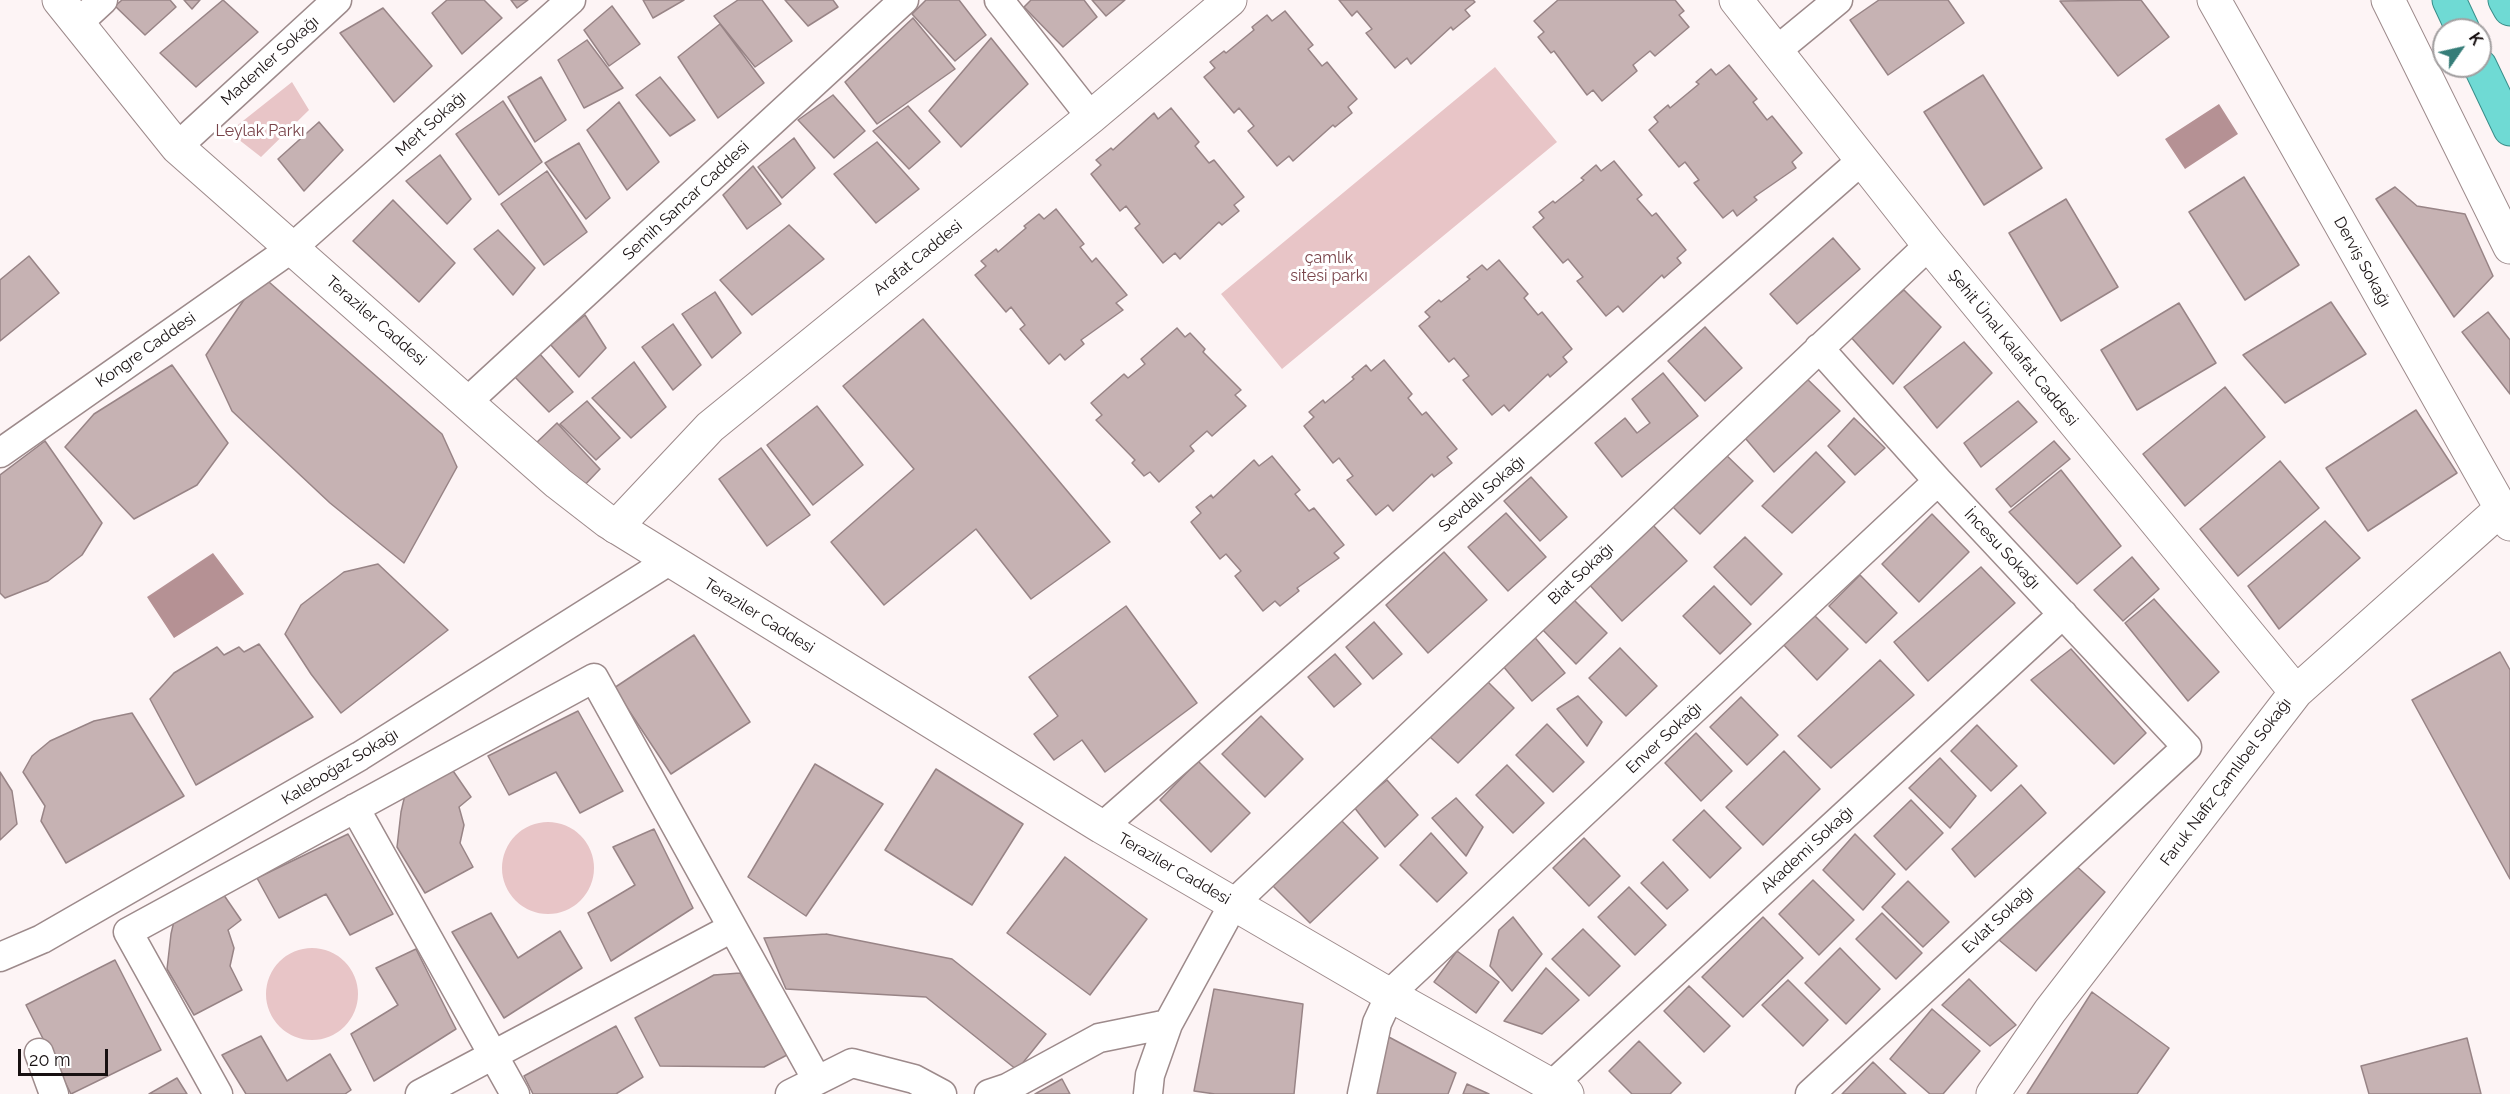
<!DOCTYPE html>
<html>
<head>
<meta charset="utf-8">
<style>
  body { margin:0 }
  #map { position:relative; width:2510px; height:1094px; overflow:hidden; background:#fdf4f5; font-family:Raleway,sans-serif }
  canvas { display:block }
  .north { position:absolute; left:2432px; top:18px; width:60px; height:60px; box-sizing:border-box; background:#fff; border:2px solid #a29fa0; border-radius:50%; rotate:56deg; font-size:16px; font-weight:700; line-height:24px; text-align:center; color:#171011 }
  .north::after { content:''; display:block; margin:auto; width:21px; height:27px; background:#357d78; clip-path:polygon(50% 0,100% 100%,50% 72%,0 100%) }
  .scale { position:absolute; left:18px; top:1049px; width:90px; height:27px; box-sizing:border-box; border:3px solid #171011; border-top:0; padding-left:8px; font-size:18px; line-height:21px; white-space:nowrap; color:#171011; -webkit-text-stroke:4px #fff; paint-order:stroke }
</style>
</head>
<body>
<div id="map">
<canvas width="2510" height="1094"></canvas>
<div class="north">K</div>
<div class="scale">20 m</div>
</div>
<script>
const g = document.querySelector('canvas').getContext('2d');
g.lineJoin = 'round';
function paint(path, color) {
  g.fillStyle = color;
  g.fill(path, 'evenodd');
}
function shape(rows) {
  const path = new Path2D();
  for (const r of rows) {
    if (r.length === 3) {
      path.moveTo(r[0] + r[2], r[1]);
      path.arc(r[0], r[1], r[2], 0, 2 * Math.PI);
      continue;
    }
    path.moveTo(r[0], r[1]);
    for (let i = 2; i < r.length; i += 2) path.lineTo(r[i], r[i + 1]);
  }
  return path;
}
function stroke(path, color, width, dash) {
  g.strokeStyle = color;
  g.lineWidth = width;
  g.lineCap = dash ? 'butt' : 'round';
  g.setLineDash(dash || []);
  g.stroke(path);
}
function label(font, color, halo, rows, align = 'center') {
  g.font = font + ' Raleway,sans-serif';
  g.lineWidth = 6;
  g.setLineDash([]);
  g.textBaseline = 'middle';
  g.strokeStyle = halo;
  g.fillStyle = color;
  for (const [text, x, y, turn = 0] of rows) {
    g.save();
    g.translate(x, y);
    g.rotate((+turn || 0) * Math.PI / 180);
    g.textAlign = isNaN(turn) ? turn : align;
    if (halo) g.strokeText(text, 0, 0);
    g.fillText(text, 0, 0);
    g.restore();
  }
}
const green = shape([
  [1495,67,1557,142,1282,369,1221,294],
  [292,82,309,110,261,157,229,132],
  [548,868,46],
  [312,994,46]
]);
const water = shape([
  [2219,104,2238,134,2185,169,2165,139],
  [213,553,244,594,174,638,147,597]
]);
const building = shape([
  [122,0,170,0,176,7,145,35,115,6,122,0],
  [184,0,200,0,192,9,184,0],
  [223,0,258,32,196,87,160,53,223,0],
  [447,0,484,0,502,18,462,54,432,13,447,0],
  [511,0,528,0,517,8,511,0],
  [643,0,684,0,653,18,643,0],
  [738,0,762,0,792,41,755,67,714,16,738,0],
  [785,0,833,0,838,7,808,26,785,0],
  [926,0,959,0,986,35,955,61,912,14,926,0],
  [1031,0,1084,0,1097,17,1063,47,1024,7,1031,0],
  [1092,0,1125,0,1106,16,1092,0],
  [1339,0,1473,0,1475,2,1465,10,1470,16,1453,30,1451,27,1411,64,1407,58,1395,68,1366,33,1372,29,1357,11,1352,16,1339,0],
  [1558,0,1675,0,1684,11,1679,15,1689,27,1655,56,1650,51,1633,65,1637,71,1602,101,1593,90,1587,95,1554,51,1551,53,1538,37,1544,32,1534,21,1558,0],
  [1879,0,1948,0,1964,23,1888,75,1850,20,1879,0],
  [2141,0,2169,37,2118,76,2060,1,2141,0],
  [612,6,640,44,609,66,584,30,612,6],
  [383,8,432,66,394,102,340,33,383,8],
  [1285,11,1313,45,1308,49,1322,66,1327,62,1357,99,1348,107,1352,113,1335,127,1333,125,1293,161,1289,156,1277,166,1248,131,1254,126,1239,108,1234,113,1204,77,1215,68,1210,62,1224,51,1226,53,1254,30,1252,27,1267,15,1272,21,1285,11],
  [913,18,955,69,877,124,845,82,913,18],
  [720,24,764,83,718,118,678,57,720,24],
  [991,38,1028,84,961,147,929,111,991,38],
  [587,40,623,88,584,108,558,60,587,40],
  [1729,65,1757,99,1753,102,1767,120,1772,116,1802,153,1792,162,1796,168,1754,197,1757,200,1737,216,1733,210,1723,218,1694,183,1699,180,1685,162,1679,167,1649,130,1658,122,1654,117,1668,105,1670,108,1699,84,1696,82,1711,69,1716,75,1729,65],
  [1983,75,2042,168,1984,205,1924,112,1983,75],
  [541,77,566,120,535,142,508,97,541,77],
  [660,77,695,120,670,136,636,95,660,77],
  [833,95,865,131,834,158,798,120,833,95],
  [503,101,542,162,499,195,456,134,503,101],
  [619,102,659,162,627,190,587,130,619,102],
  [908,106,940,142,909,169,873,131,908,106],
  [1171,108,1199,142,1195,146,1209,163,1214,160,1244,197,1234,205,1239,211,1222,225,1219,222,1180,259,1175,253,1163,263,1135,228,1140,224,1126,206,1120,211,1091,174,1101,165,1096,160,1111,148,1113,150,1154,113,1158,119,1171,108],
  [319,122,343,150,304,191,278,159,319,122],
  [794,138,815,168,782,198,758,167,794,138],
  [877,142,919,189,876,223,834,174,877,142],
  [579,143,610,198,586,219,545,163,579,143],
  [440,155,471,199,447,224,406,181,440,155],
  [1614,161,1642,195,1637,199,1652,216,1656,213,1686,250,1677,258,1681,263,1664,278,1662,275,1623,312,1618,306,1606,316,1577,281,1583,277,1568,259,1563,263,1533,227,1544,218,1539,212,1553,201,1555,203,1584,180,1581,178,1596,165,1601,171,1614,161],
  [753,166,781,204,747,229,723,195,753,166],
  [547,171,587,232,544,265,501,204,547,171],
  [2244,177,2299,265,2245,300,2189,212,2244,177],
  [2395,187,2417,206,2465,214,2493,276,2454,317,2376,199,2395,187],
  [2066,199,2118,287,2061,321,2009,233,2066,199],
  [393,200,455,263,419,302,353,241,393,200],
  [1056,209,1084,244,1080,247,1092,262,1096,258,1127,295,1116,303,1123,310,1081,340,1084,344,1065,360,1060,354,1049,364,1020,329,1025,325,1011,307,1006,312,975,275,986,266,981,261,996,249,998,252,1026,228,1024,226,1039,214,1044,219,1056,209],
  [789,225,824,259,752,315,720,280,789,225],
  [498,230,535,268,513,295,474,249,498,230],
  [1833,238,1860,269,1797,324,1770,294,1833,238],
  [29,256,59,293,0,341,0,280,29,256],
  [1499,260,1528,294,1524,298,1538,315,1542,312,1572,349,1563,357,1567,362,1550,377,1548,374,1509,411,1504,405,1492,415,1463,380,1469,376,1454,358,1449,362,1419,326,1430,317,1425,312,1439,300,1441,302,1470,279,1467,277,1482,265,1487,270,1499,260],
  [261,275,442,434,457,467,404,563,330,503,232,411,206,355,261,275],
  [1904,290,1941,327,1893,384,1849,335,1904,290],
  [715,292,741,333,712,358,682,314,715,292],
  [2331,302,2366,354,2285,403,2243,355,2331,302],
  [2179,303,2216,363,2137,410,2101,350,2179,303],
  [2488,312,2510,340,2510,394,2462,332,2488,312],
  [585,315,606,348,579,377,550,344,585,315],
  [923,319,1110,542,1031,599,976,529,884,605,831,542,914,469,843,386,923,319],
  [673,324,701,365,673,390,642,347,673,324],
  [1705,327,1742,368,1705,401,1668,361,1705,327],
  [1177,328,1185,337,1190,333,1205,349,1203,352,1241,390,1235,395,1246,406,1212,436,1207,431,1190,446,1194,451,1159,482,1150,472,1144,476,1132,463,1135,460,1096,420,1102,415,1091,403,1124,374,1128,378,1145,364,1141,359,1177,328],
  [1964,342,1992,373,1937,428,1904,387,1964,342],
  [539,353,573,392,549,412,510,372,539,353],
  [1384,360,1412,394,1408,398,1422,415,1426,412,1457,449,1447,457,1452,463,1434,477,1432,474,1393,511,1388,505,1376,515,1347,480,1353,476,1339,458,1333,463,1304,426,1314,417,1309,412,1323,400,1325,403,1354,379,1352,377,1366,365,1371,371,1384,360],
  [634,362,666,407,631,438,592,398,634,362],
  [172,365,228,443,197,485,134,519,65,447,94,414,172,365],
  [1663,373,1698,416,1622,477,1595,443,1625,418,1637,433,1650,423,1632,399,1663,373],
  [1802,374,1840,411,1774,472,1740,432,1802,374],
  [2225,387,2265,437,2185,506,2143,454,2225,387],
  [587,401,620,438,596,460,560,424,587,401],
  [2018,401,2037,422,1981,467,1964,443,2018,401],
  [817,406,863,465,813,505,767,445,817,406],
  [2416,410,2457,473,2368,531,2326,468,2416,410],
  [1854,418,1885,448,1855,475,1828,446,1854,418],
  [557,423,600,469,579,491,535,444,557,423],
  [45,441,102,523,82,555,48,581,5,598,0,593,0,475,45,441],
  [2054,441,2070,459,2011,507,1996,489,2054,441],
  [761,448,810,515,767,546,719,479,761,448],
  [1723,452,1753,481,1700,534,1671,505,1723,452],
  [1816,452,1845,482,1792,533,1762,506,1816,452],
  [1272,456,1300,490,1295,494,1309,511,1314,508,1344,545,1334,553,1339,558,1297,588,1299,591,1280,606,1275,601,1263,611,1235,576,1241,571,1226,554,1220,559,1191,522,1201,513,1196,507,1211,495,1213,498,1254,460,1259,466,1272,456],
  [2280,461,2319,508,2238,576,2200,529,2280,461],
  [2061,470,2121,546,2077,584,2009,512,2061,470],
  [1531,477,1567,517,1540,541,1504,501,1531,477],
  [1506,513,1546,557,1508,591,1468,547,1506,513],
  [1932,514,1969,552,1919,602,1882,564,1932,514],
  [2325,521,2360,558,2279,629,2248,586,2325,521],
  [1651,523,1687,561,1622,621,1587,582,1651,523],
  [1745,537,1782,574,1751,605,1714,567,1745,537],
  [1444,552,1487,600,1428,653,1386,605,1444,552],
  [2132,557,2159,589,2123,621,2094,590,2132,557],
  [378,564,448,630,341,713,311,674,285,634,301,605,344,572,378,564],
  [1981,567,2015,603,1928,681,1894,642,1981,567],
  [1860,575,1897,613,1866,643,1829,606,1860,575],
  [1714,586,1751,624,1720,654,1683,616,1714,586],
  [1570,596,1607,633,1576,664,1539,626,1570,596],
  [2154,599,2219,672,2188,701,2125,623,2154,599],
  [1126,606,1197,703,1105,772,1082,740,1054,760,1034,734,1058,716,1029,677,1126,606],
  [1811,612,1848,649,1817,680,1780,641,1811,612],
  [1374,622,1402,654,1373,679,1346,647,1374,622],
  [1531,633,1565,673,1532,701,1498,660,1531,633],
  [694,635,750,722,671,774,614,688,694,635],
  [259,644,313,717,196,785,150,699,174,673,217,647,224,655,239,647,244,652,259,644],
  [1620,648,1657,686,1626,716,1589,678,1620,648],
  [2071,649,2146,733,2114,764,2031,680,2071,649],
  [2500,652,2510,670,2510,879,2412,700,2500,652],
  [1335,654,1361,684,1334,707,1308,677,1335,654],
  [1880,660,1914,695,1831,768,1798,736,1880,660],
  [1486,680,1514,708,1458,763,1430,737,1486,680],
  [1578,696,1602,722,1587,746,1557,709,1578,696],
  [1741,697,1778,735,1747,765,1710,727,1741,697],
  [578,711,623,791,580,813,556,772,509,795,488,756,578,711],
  [132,713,184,796,66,863,41,821,45,806,23,772,32,756,50,741,94,721,132,713],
  [1261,716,1303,759,1265,797,1222,754,1261,716],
  [1547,724,1584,762,1553,792,1516,755,1547,724],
  [1977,725,2017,766,1991,791,1951,751,1977,725],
  [1696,733,1732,771,1701,801,1665,763,1696,733],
  [1784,751,1820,789,1763,845,1726,807,1784,751],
  [1940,758,1976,796,1950,828,1909,788,1940,758],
  [1198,761,1250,813,1211,852,1160,800,1198,761],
  [815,764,883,804,806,916,748,877,815,764],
  [449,765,471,797,459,807,464,825,460,843,473,867,425,893,397,847,401,812,407,786,449,765],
  [1507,765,1544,803,1513,833,1476,795,1507,765],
  [936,769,1023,824,972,905,885,850,936,769],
  [0,772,12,791,17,824,0,840,0,772],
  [1387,780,1418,815,1385,847,1354,807,1387,780],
  [2021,785,2046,813,1975,877,1952,849,2021,785],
  [1456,798,1483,827,1466,856,1432,818,1456,798],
  [1911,800,1943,833,1906,870,1874,836,1911,800],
  [1704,810,1741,848,1710,878,1673,840,1704,810],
  [1338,817,1378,858,1310,923,1271,884,1338,817],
  [654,829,693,908,611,961,588,913,635,885,613,847,654,829],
  [1431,833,1467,873,1437,902,1400,865,1431,833],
  [348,834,393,914,350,935,326,894,279,918,257,878,348,834],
  [1855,834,1895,874,1863,910,1823,870,1855,834],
  [1584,838,1620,876,1589,906,1553,868,1584,838],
  [1065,857,1147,919,1090,995,1007,933,1065,857],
  [1663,862,1688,890,1667,909,1641,883,1663,862],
  [2074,864,2105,892,2036,971,1999,940,2074,864],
  [1813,880,1854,920,1819,955,1779,914,1813,880],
  [1908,881,1949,922,1923,947,1882,907,1908,881],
  [1629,887,1666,925,1635,955,1598,917,1629,887],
  [219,888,241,920,228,930,234,948,230,966,242,990,194,1015,167,969,171,934,177,908,219,888],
  [491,913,518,958,560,931,582,968,504,1018,452,932,491,913],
  [1882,913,1922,953,1896,979,1856,939,1882,913],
  [1513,917,1542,954,1512,991,1490,966,1499,930,1513,917],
  [1763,917,1803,958,1743,1017,1702,977,1763,917],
  [1583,929,1620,966,1589,996,1552,959,1583,929],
  [826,934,952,959,1046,1034,1017,1070,926,997,786,989,764,938,826,934],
  [1840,948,1880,989,1846,1024,1805,983,1840,948],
  [416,949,456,1029,374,1081,351,1034,398,1005,376,968,416,949],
  [1457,951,1499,982,1476,1013,1434,982,1457,951],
  [115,960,161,1050,71,1094,26,1005,115,960],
  [1546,968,1579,1000,1542,1034,1504,1021,1546,968],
  [740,973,787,1055,764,1067,660,1066,635,1018,714,975,740,973],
  [1969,979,2016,1025,1990,1046,1942,1005,1969,979],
  [1788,980,1828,1020,1803,1046,1762,1005,1788,980],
  [1689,986,1730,1026,1704,1052,1664,1011,1689,986],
  [1214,989,1303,1004,1294,1094,1215,1094,1194,1091,1214,989],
  [2092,992,2169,1048,2137,1094,2027,1094,2092,992],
  [1932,1009,1980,1051,1943,1094,1930,1094,1890,1059,1932,1009],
  [616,1026,643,1077,616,1094,533,1094,524,1076,616,1026],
  [261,1036,287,1081,330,1054,351,1090,345,1094,246,1094,222,1055,261,1036],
  [1387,1036,1456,1073,1448,1094,1371,1094,1387,1036],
  [2467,1038,2481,1094,2369,1094,2361,1066,2467,1038],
  [1639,1041,1681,1083,1670,1094,1632,1094,1609,1071,1639,1041],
  [1873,1062,1906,1094,1842,1094,1873,1062],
  [177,1078,187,1094,149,1094,177,1078],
  [1062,1079,1070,1094,1035,1094,1062,1079],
  [1467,1084,1489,1094,1463,1094,1467,1084]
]);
const minor = shape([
  [999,0,1091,117],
  [77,24,103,0],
  [1776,51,1838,0],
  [177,147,337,0],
  [468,401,904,0],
  [0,453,292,248,571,0],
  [355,808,515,1094],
  [1102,827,1862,160],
  [0,957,42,939,360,756,669,561],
  [39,1053,54,1094],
  [1552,1085,2063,614],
  [218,1094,128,932,594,678,817,1080],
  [420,1094,732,928],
  [790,1094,852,1063,914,1079,942,1094],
  [989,1094,1007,1088,1099,1038,1168,1024],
  [1148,1094,1150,1075,1168,1024,1234,903,1929,245],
  [1362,1094,1377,1023,1390,995,1398,986,1938,481],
  [1810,1094,2187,747,1938,481,1819,348]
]);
const tertiary = shape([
  [1736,0,1929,245,2296,692],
  [2214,0,2510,524],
  [616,527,710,427,1091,117,1230,0],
  [1993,1094,2050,1011,2296,692,2501,509]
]);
const secondary = shape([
  [59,0,177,147,558,483,607,521,1102,827,1390,995,1567,1094],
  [2388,0,2510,247]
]);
const trunk = shape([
  [2449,0,2463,30],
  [2505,0,2510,9],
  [2480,66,2510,129]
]);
const streetNames = [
  ["Madenler Sokağı",270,61,-42],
  ["Mert Sokağı",431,124,-42],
  ["Semih Sancar Caddesi",686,201,-43],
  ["Arafat Caddesi",918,258,-39],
  ["Derviş Sokağı",2362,262,61],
  ["Teraziler Caddesi",376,321,41],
  ["Şehit Ünal Kalafat Caddesi",2013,348,51],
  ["Kongre Caddesi",146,350,-35],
  ["Sevdalı Sokağı",1482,494,-41],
  ["İncesu Sokağı",2002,549,47],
  ["Biat Sokağı",1581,574,-43],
  ["Teraziler Caddesi",759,616,32],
  ["Enver Sokağı",1664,738,-43],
  ["Kaleboğaz Sokağı",340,767,-31],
  ["Faruk Nafiz Çamlıbel Sokağı",2226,782,-53],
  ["Akademi Sokağı",1807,850,-43],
  ["Teraziler Caddesi",1174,869,30],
  ["Evlat Sokağı",1998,920,-43]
];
const parkNames = [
  ["Leylak Parkı",260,131],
  ["çamlık",1329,258],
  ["sitesi parkı",1329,276]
];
paint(green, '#e8c5c7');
paint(water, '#b59194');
paint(building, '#c6b2b3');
stroke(building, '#988486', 1.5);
stroke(minor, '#9d8a8b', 31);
stroke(tertiary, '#9d8a8b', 35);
stroke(secondary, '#9d8a8b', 35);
stroke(trunk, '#398d89', 35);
stroke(minor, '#fff', 28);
stroke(tertiary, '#fff', 33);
stroke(secondary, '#fff', 33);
stroke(trunk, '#6fdad4', 33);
label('16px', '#171011', '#fff', streetNames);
label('16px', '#784349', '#fff', parkNames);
</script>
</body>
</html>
